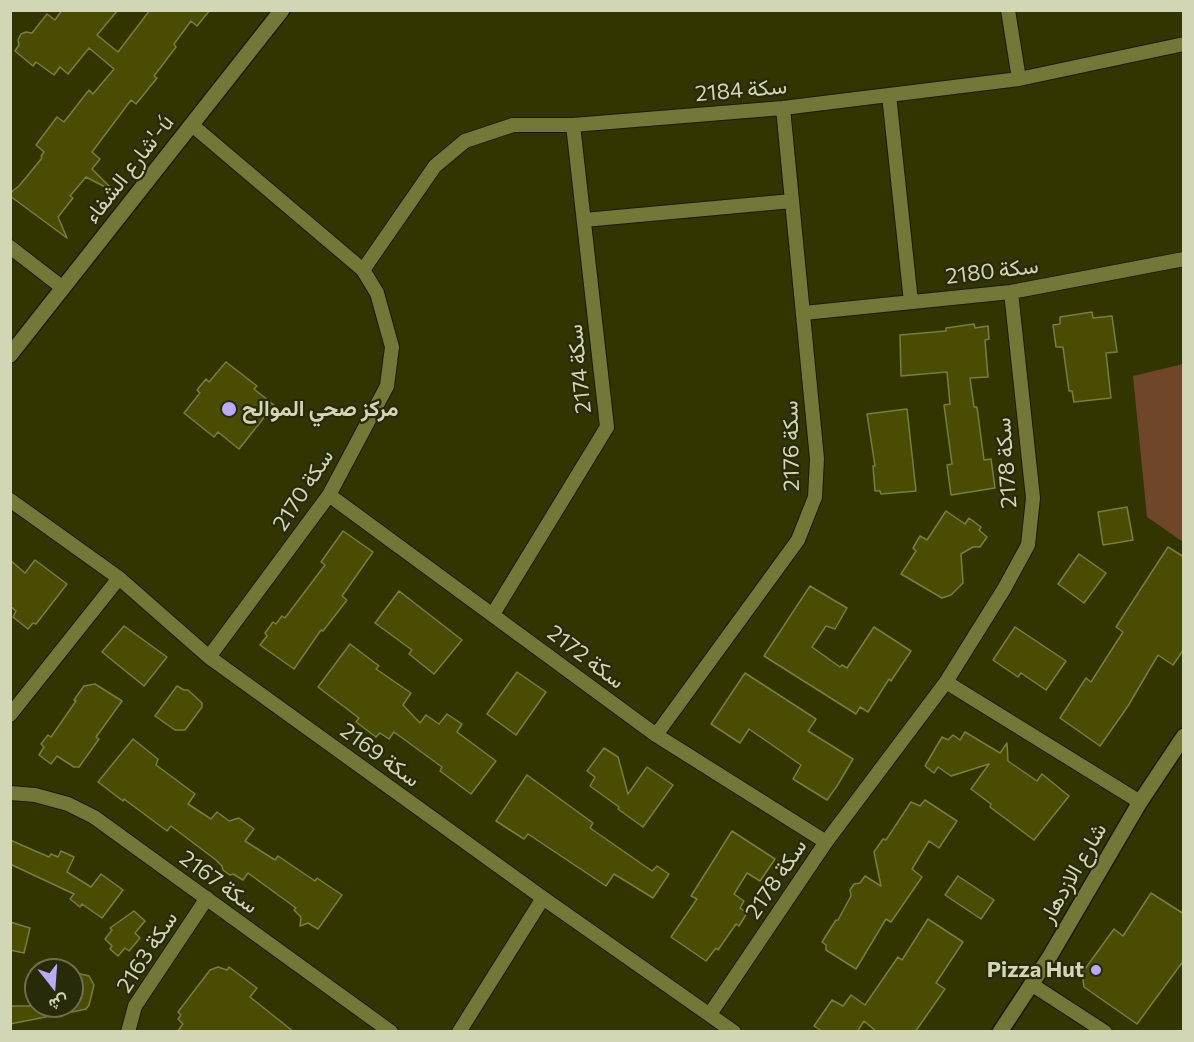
<!DOCTYPE html>
<html>
<head>
<meta charset="utf-8">
<style>
  body { margin:0 }
  #map { position:relative; width:1194px; height:1042px; overflow:hidden; background:#323500; font-family:Commissioner,Vazirmatn,sans-serif }
  canvas { display:block }
  .frame { position:absolute; inset:0; border:12px solid #d2d6b5; pointer-events:none }
  .north { position:absolute; left:24px; top:958px; width:60px; height:60px; box-sizing:border-box; background:#282a08; border:2px solid #6c6f4d; border-radius:50%; rotate:163deg; font-size:16px; font-weight:700; line-height:24px; text-align:center; color:#d2d6b5 }
  .north::after { content:''; display:block; margin:auto; width:21px; height:27px; background:#baaaf7; clip-path:polygon(50% 0,100% 100%,50% 72%,0 100%) }
</style>
</head>
<body>
<div id="map">
<canvas width="1194" height="1042"></canvas>
<div class="frame"></div>
<div class="north">ش</div>
</div>
<script>
const g = document.querySelector('canvas').getContext('2d');
g.lineJoin = 'round';
function paint(path, color) {
  g.fillStyle = color;
  g.fill(path, 'evenodd');
}
function shape(rows) {
  const path = new Path2D();
  for (const r of rows) {
    path.moveTo(r[0], r[1]);
    for (let i = 2; i < r.length; i += 2) path.lineTo(r[i], r[i + 1]);
  }
  return path;
}
function stroke(path, color, width, dash) {
  g.strokeStyle = color;
  g.lineWidth = width;
  g.lineCap = dash ? 'butt' : 'round';
  g.setLineDash(dash || []);
  g.stroke(path);
}
function label(font, color, halo, rows, align = 'center') {
  g.font = font + ' Commissioner,Vazirmatn,sans-serif';
  g.lineWidth = 4.5;
  g.setLineDash([]);
  g.textBaseline = 'middle';
  g.strokeStyle = halo;
  g.fillStyle = color;
  for (const [text, x, y, turn = 0] of rows) {
    g.save();
    g.translate(x, y);
    g.rotate((+turn || 0) * Math.PI / 180);
    g.textAlign = isNaN(turn) ? turn : align;
    if (halo) g.strokeText(text, 0, 0);
    g.fillText(text, 0, 0);
    g.restore();
  }
}
const green = shape([
  [1183,364,1184,364,1183,542,1147,517,1133,376]
]);
const building = shape([
  [62,10,118,10,97,35,118,52,150,10,210,10,197,26,191,21,174,44,176,47,154,76,157,78,136,104,131,100,92,152,100,159,92,169,110,187,109,189,86,177,70,196,73,198,58,217,67,238,10,196,10,193,19,186,42,158,41,156,44,152,36,145,57,117,64,122,89,90,93,94,114,69,89,48,68,74,60,67,54,75,36,62,33,66,15,51,19,45,18,40,21,34,26,32,32,33,47,14,55,20,62,10],
  [1092,312,1093,318,1112,316,1117,352,1106,353,1111,398,1074,402,1072,391,1069,391,1063,347,1056,347,1053,325,1060,324,1060,317,1092,312],
  [974,324,975,328,988,326,989,339,985,340,988,377,970,378,974,407,977,407,984,460,991,459,995,488,951,495,947,465,952,464,944,405,950,404,947,372,901,376,900,335,946,331,946,328,974,324],
  [226,362,257,386,254,389,274,405,239,449,218,432,214,437,184,413,200,393,197,390,206,379,209,382,226,362],
  [907,409,916,491,881,494,880,491,875,491,873,466,875,466,867,414,907,409],
  [1127,507,1133,540,1103,545,1098,512,1127,507],
  [946,511,965,524,969,518,981,527,979,530,987,537,980,547,973,547,961,554,963,583,951,595,942,598,901,574,916,551,913,548,920,536,927,540,946,511],
  [343,531,373,552,342,596,347,600,323,631,321,630,294,669,260,645,267,636,265,633,273,622,276,624,282,616,285,618,325,565,321,562,343,531],
  [1168,547,1184,557,1184,649,1173,665,1158,655,1128,706,1100,746,1060,718,1086,678,1091,682,1123,632,1116,627,1168,547],
  [1079,554,1106,573,1084,603,1058,584,1079,554],
  [10,560,25,573,35,560,67,584,36,624,33,623,28,629,13,617,16,611,10,606,10,560],
  [810,586,847,608,835,629,826,626,812,647,840,667,842,665,847,668,874,627,911,651,891,681,889,679,868,712,860,707,856,714,764,656,810,586],
  [399,591,462,640,434,674,409,654,412,650,375,623,399,591],
  [124,626,167,657,144,686,102,652,124,626],
  [1015,627,1066,661,1046,690,1021,673,1018,677,993,660,1015,627],
  [350,644,379,666,376,669,411,693,403,705,420,723,426,715,439,724,447,714,462,724,457,732,496,761,471,794,440,771,442,767,394,732,389,739,380,733,376,737,356,722,359,718,318,687,350,644],
  [517,672,546,692,516,735,487,714,517,672],
  [745,673,816,719,808,731,853,759,837,786,827,800,793,779,801,765,749,729,740,743,711,724,745,673],
  [95,684,122,701,96,737,99,739,79,767,74,767,57,756,51,764,39,755,44,747,41,744,48,735,51,737,76,701,74,700,84,686,95,684],
  [177,686,184,690,188,690,202,703,202,707,185,730,175,730,155,716,177,686],
  [965,732,1000,753,1007,743,1008,761,1037,781,1042,774,1069,796,1034,840,990,807,991,804,971,789,989,764,951,776,938,767,934,773,925,766,942,737,948,740,953,735,960,740,965,732],
  [133,739,158,759,156,765,195,794,188,804,211,819,217,812,229,821,239,818,254,829,245,841,275,860,278,856,315,881,317,878,342,895,318,929,308,923,300,926,301,917,294,910,296,908,248,873,243,880,233,874,230,875,223,870,222,866,216,860,171,826,167,831,124,799,123,801,98,782,133,739],
  [604,748,618,757,628,794,647,767,673,785,643,827,618,809,619,807,590,786,595,777,587,771,604,748],
  [527,775,593,823,590,828,652,871,657,866,669,874,653,898,614,874,606,886,528,834,524,839,496,821,527,775],
  [925,800,957,821,939,848,929,841,912,869,922,877,891,922,886,919,856,969,826,950,826,945,822,942,836,920,838,920,851,896,850,890,854,884,860,883,865,876,881,886,874,852,883,839,886,840,911,802,920,806,925,800],
  [732,831,775,859,760,881,747,873,734,894,744,901,740,908,747,913,739,926,736,924,718,950,716,948,706,961,671,937,697,899,691,896,732,831],
  [10,840,49,857,51,854,58,857,61,851,74,857,67,872,91,887,101,874,123,890,102,918,82,904,80,907,70,899,74,894,10,864,10,840],
  [958,876,994,900,981,919,945,895,958,876],
  [1151,893,1184,914,1184,960,1137,1024,1084,987,1082,973,1114,929,1123,936,1151,893],
  [134,911,145,921,135,933,140,938,129,951,125,948,118,956,110,949,112,946,105,939,112,930,110,928,134,911],
  [928,919,963,942,936,983,945,989,915,1032,877,1032,864,1021,857,1032,823,1032,814,1026,832,1000,843,1006,851,995,865,1005,898,957,902,960,928,919],
  [10,922,30,928,24,953,10,950,10,922],
  [218,967,227,970,229,967,257,988,250,997,294,1032,177,1032,183,1024,178,1019,181,1015,178,1012,210,970,218,967],
  [72,972,89,976,94,985,89,1005,86,1009,72,1012,72,972],
  [10,1006,70,1006,71,1012,10,1024,10,1006]
]);
const minor = shape([
  [1008,10,1019,79],
  [889,95,911,302],
  [192,125,363,270,377,293,392,347,387,386,329,495,209,657],
  [584,220,792,201],
  [10,247,63,288],
  [363,270,435,166,465,141,513,125,573,125,783,108,1019,79,1184,44],
  [804,313,1011,292,1184,259],
  [329,495,656,735,826,842],
  [10,500,119,578,209,657,543,898,734,1032],
  [493,614,607,427,573,125],
  [946,682,1140,802],
  [10,715,119,578],
  [656,735,798,540,815,497,817,459,783,108],
  [10,793,35,795,68,804,94,817,391,1032],
  [1031,984,1105,1032],
  [710,1014,826,842,946,682,1004,589,1028,545,1033,498,1011,292],
  [128,1032,135,1006,207,898],
  [459,1032,543,898]
]);
const tertiary = shape([
  [10,355,282,10],
  [1000,1032,1050,956,1140,802,1184,736]
]);
const markers = [
  [229,409,8,"#baaaf7"],
  [1096,970,6,"#baaaf7"]
];
const streetNames = [
  ["سكة 2184",741,90,-5],
  ["شارع الشفاء'-ú",129,169,-52],
  ["سكة 2180",992,271,-7],
  ["سكة 2174",579,369,-96],
  ["سكة 2176",791,446,-91],
  ["سكة 2178",1006,463,-94],
  ["سكة 2170",303,490,-57],
  ["سكة 2172",586,657,37],
  ["سكة 2169",380,755,36],
  ["شارع الازدهار",1073,873,-60],
  ["سكة 2178",776,879,-56],
  ["سكة 2167",219,882,36],
  ["سكة 2163",147,952,-57]
];
const poiNames = [
  ["مركز صحي الموالح",242,409],
  ["Pizza Hut",1084,970,"right"]
];
paint(green, '#70462b');
paint(building, '#494d03');
stroke(building, '#797e3d', 1.5);
stroke(minor, '#1a1c00', 16);
stroke(tertiary, '#1a1c00', 18);
stroke(minor, '#737838', 14);
stroke(tertiary, '#737838', 15);
for (const [x, y, r, color] of markers) {
  const dot = new Path2D();
  dot.arc(x, y, r, 0, 2 * Math.PI);
  g.fillStyle = color;
  g.fill(dot);
  stroke(dot, '#282a08', 2);
}
label('22px', '#d2d6b5', '#282a08', streetNames);
label('bold 22px', '#d2d6b5', '#282a08', poiNames, 'left');
</script>
</body>
</html>
